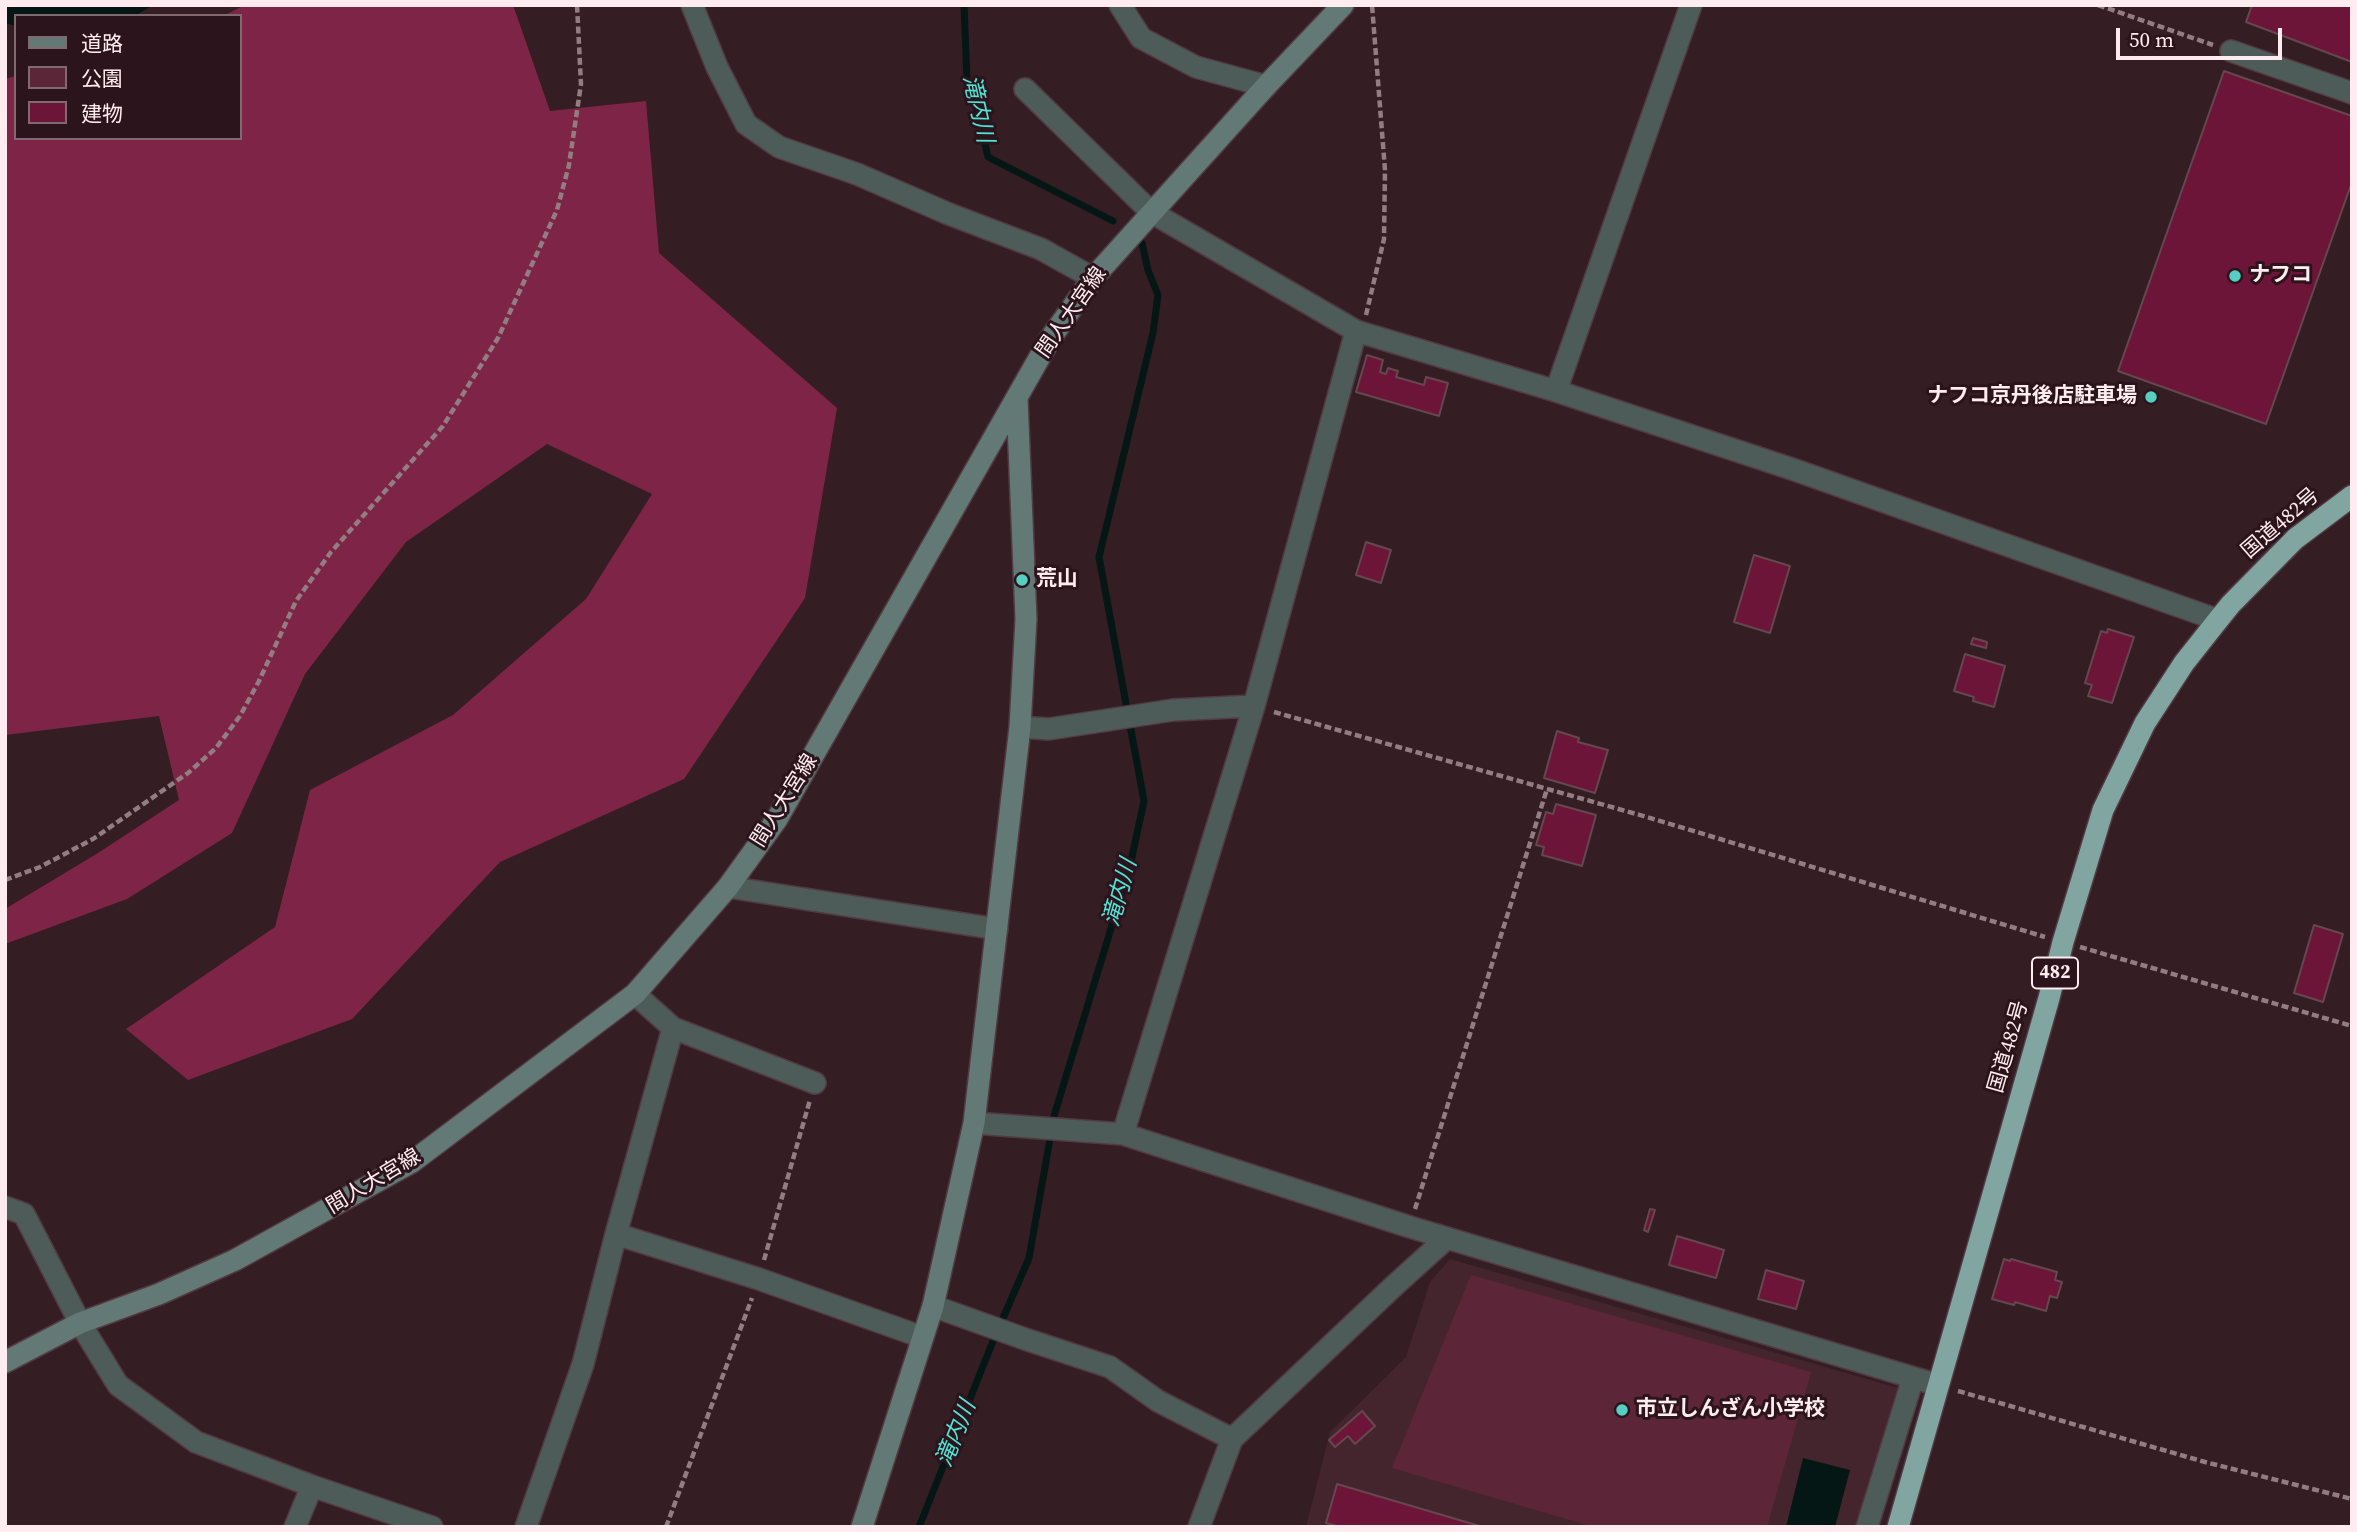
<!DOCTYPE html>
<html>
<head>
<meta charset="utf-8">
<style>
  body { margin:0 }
  #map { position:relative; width:2357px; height:1532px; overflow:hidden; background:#351d24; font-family:"Source Serif 4","Noto Sans JP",serif }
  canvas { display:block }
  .frame { position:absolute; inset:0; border:7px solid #feecf0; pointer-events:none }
  .legend { position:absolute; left:14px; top:14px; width:228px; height:126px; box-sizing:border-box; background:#2b141b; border:2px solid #7f6a70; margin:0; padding:9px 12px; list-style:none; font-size:21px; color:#feecf0 }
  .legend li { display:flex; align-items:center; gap:14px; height:35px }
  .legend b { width:35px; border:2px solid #7f6a70 }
  .scale { position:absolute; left:2116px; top:28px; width:166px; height:32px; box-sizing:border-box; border:4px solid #feecf0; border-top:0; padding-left:9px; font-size:21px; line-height:24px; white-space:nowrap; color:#feecf0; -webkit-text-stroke:5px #2b141b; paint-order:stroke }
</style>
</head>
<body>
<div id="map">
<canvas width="2357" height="1532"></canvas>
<div class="frame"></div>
<ul class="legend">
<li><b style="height:9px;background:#627975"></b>道路</li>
<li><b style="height:19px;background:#5d2638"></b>公園</li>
<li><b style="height:19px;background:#6d1439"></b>建物</li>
</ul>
<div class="scale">50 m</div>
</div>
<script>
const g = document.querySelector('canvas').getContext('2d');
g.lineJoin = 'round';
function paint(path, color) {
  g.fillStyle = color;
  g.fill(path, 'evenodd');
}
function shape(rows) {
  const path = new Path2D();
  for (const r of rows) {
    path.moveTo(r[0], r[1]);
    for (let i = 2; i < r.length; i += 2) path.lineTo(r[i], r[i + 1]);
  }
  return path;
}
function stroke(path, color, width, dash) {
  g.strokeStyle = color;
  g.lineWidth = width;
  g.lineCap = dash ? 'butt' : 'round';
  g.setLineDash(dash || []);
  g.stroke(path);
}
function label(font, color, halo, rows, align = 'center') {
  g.font = font + ' "Source Serif 4","Noto Sans JP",serif';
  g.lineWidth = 6;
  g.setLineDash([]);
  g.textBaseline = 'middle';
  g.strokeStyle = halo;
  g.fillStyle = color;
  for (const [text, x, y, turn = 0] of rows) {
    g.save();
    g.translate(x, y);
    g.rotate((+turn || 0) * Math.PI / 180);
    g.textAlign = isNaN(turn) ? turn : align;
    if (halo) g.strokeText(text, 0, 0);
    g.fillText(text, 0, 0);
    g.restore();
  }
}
const built = shape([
  [1450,1259,1898,1388,1855,1527,1306,1527,1330,1432,1406,1357,1430,1282]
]);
const green = shape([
  [1471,1275,1811,1372,1767,1527,1594,1527,1392,1468]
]);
const forest = shape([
  [245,5,513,5,550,111,646,101,659,253,837,408,805,598,684,779,500,862,352,1019,188,1080,126,1029,275,927,310,790,453,715,586,599,652,494,547,444,406,542,305,674,232,833,127,899,5,944,5,909,98,853,179,800,159,716,5,735,5,79,16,76,16,138,240,138,240,16,223,16]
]);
const water = shape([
  [5,5,153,5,135,16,16,16,16,26,5,23],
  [1803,1458,1850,1470,1835,1527,1786,1527]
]);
const stream = shape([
  [964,5,967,81,974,97,988,157,1113,221],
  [919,1527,991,1346,1029,1258,1054,1116,1130,866,1144,801,1099,557,1153,333,1158,295,1148,270,1142,243]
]);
const building = shape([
  [2252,5,2352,5,2352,62,2246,22,2252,5],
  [2224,71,2352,116,2352,182,2266,424,2118,371,2224,71],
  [1367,355,1383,360,1380,372,1386,374,1388,368,1398,371,1396,377,1424,385,1426,377,1448,383,1439,416,1356,392,1367,355],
  [1366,542,1391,550,1381,583,1356,575,1366,542],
  [1754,555,1790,566,1770,633,1734,622,1754,555],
  [2108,629,2134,637,2112,703,2088,696,2092,685,2085,683,2101,631,2107,633,2108,629],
  [1973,638,1987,642,1986,648,1971,644,1973,638],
  [1965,654,2005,666,1994,707,1973,701,1974,697,1954,691,1965,654],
  [1557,731,1579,738,1578,742,1608,750,1595,793,1544,778,1557,731],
  [1556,804,1596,815,1582,866,1542,855,1544,847,1536,845,1546,812,1553,814,1556,804],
  [2314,925,2343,934,2323,1002,2294,993,2314,925],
  [1650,1209,1655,1210,1648,1232,1644,1230,1650,1209],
  [1677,1236,1724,1250,1716,1278,1669,1265,1677,1236],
  [2004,1259,2010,1261,2011,1259,2057,1272,2055,1280,2062,1282,2057,1298,2050,1296,2046,1311,2015,1302,2014,1305,1992,1299,2004,1259],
  [1766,1270,1804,1281,1796,1309,1758,1299,1766,1270],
  [1362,1411,1375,1426,1355,1444,1348,1436,1335,1447,1329,1440,1362,1411],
  [1337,1484,1483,1527,1341,1527,1326,1523,1337,1484]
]);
const path = shape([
  [2098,5,2213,45],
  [1366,315,1384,239,1385,170,1372,5],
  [1274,712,1647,817,2045,937],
  [5,880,40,867,93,839,188,773,216,748,240,716,259,681,296,601,331,552,443,426,498,338,557,210,569,165,581,84,577,5],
  [2080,947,2352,1026],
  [1415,1209,1547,789],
  [764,1260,810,1100],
  [1958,1391,2205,1462,2352,1499],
  [666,1527,752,1298]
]);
const street = shape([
  [692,5,717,67,746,124,779,147,857,174,949,214,1041,249,1093,278],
  [1120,5,1141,38,1196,67,1266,86],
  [2231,51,2352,93],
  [1025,89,1151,212,1356,331,1254,706,1123,1134,1410,1227,1938,1385],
  [1356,331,1556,391,1795,470,2218,620],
  [1556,391,1691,5],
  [1020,727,1049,729,1173,710,1254,706],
  [728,887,997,929],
  [635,994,673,1028,815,1083],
  [974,1123,1123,1134],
  [5,1207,24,1214,80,1323,118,1385,196,1442,312,1486,432,1527],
  [616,1234,759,1279,922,1337],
  [933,1306,1025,1339,1110,1367,1158,1401,1232,1439],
  [295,1527,312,1486],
  [526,1527,583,1364,616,1234,673,1028],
  [1199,1527,1232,1439,1395,1285,1447,1238],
  [1867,1527,1913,1378]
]);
const secondary = shape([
  [5,1362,80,1323,159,1294,235,1260,412,1162,635,994,728,887,777,819,1050,339,1093,278,1266,86,1343,5],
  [862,1527,933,1306,974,1123,1020,727,1026,619,1017,398]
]);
const highway = shape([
  [1898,1527,2049,998,2063,942,2103,810,2145,723,2184,663,2218,620,2231,604,2295,539,2352,496]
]);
const markers = [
  [2235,276,7,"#57cec2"],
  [2151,397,7,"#57cec2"],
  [1022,580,7,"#57cec2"],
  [1622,1410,7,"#57cec2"]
];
const shields = [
  [2055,973,46]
];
const shieldNames = [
  ["482",2055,973]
];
const poiNames = [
  ["ナフコ",2249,276],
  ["ナフコ京丹後店駐車場",2137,397,"right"],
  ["荒山",1036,580],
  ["市立しんざん小学校",1636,1410]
];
const streetNames = [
  ["間人大宮線",1072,313,-55],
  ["国道482号",2281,524,-41],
  ["間人大宮線",785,801,-58],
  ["国道482号",2009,1047,-74],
  ["間人大宮線",374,1182,-31]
];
const waterNames = [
  ["滝内川",977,109,77],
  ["滝内川",1121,893,-74],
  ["滝内川",957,1434,-68]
];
paint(built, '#44252e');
paint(green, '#5d2638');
paint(forest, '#7e2547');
paint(water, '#051715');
stroke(stream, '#051715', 7);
paint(building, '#6d1439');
stroke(building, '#64484f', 2);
stroke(street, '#513a41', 24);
stroke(secondary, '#513a41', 24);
stroke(highway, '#513a41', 24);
stroke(path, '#927d83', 4.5, [7, 3.5]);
stroke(street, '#4d5b59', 21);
stroke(secondary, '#627975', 21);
stroke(highway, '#81a5a0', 21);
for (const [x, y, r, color] of markers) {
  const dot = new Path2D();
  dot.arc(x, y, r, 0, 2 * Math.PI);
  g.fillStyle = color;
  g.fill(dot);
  stroke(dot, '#2b141b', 2.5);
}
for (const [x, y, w] of shields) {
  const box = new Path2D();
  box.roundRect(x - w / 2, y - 15.5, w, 31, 5);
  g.fillStyle = '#2b141b';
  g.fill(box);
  stroke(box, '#feecf0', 2);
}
label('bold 19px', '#feecf0', null, shieldNames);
label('bold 21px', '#feecf0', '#2b141b', poiNames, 'left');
label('21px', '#feecf0', '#2b141b', streetNames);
label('italic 23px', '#51e3d5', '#2b141b', waterNames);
</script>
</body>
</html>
